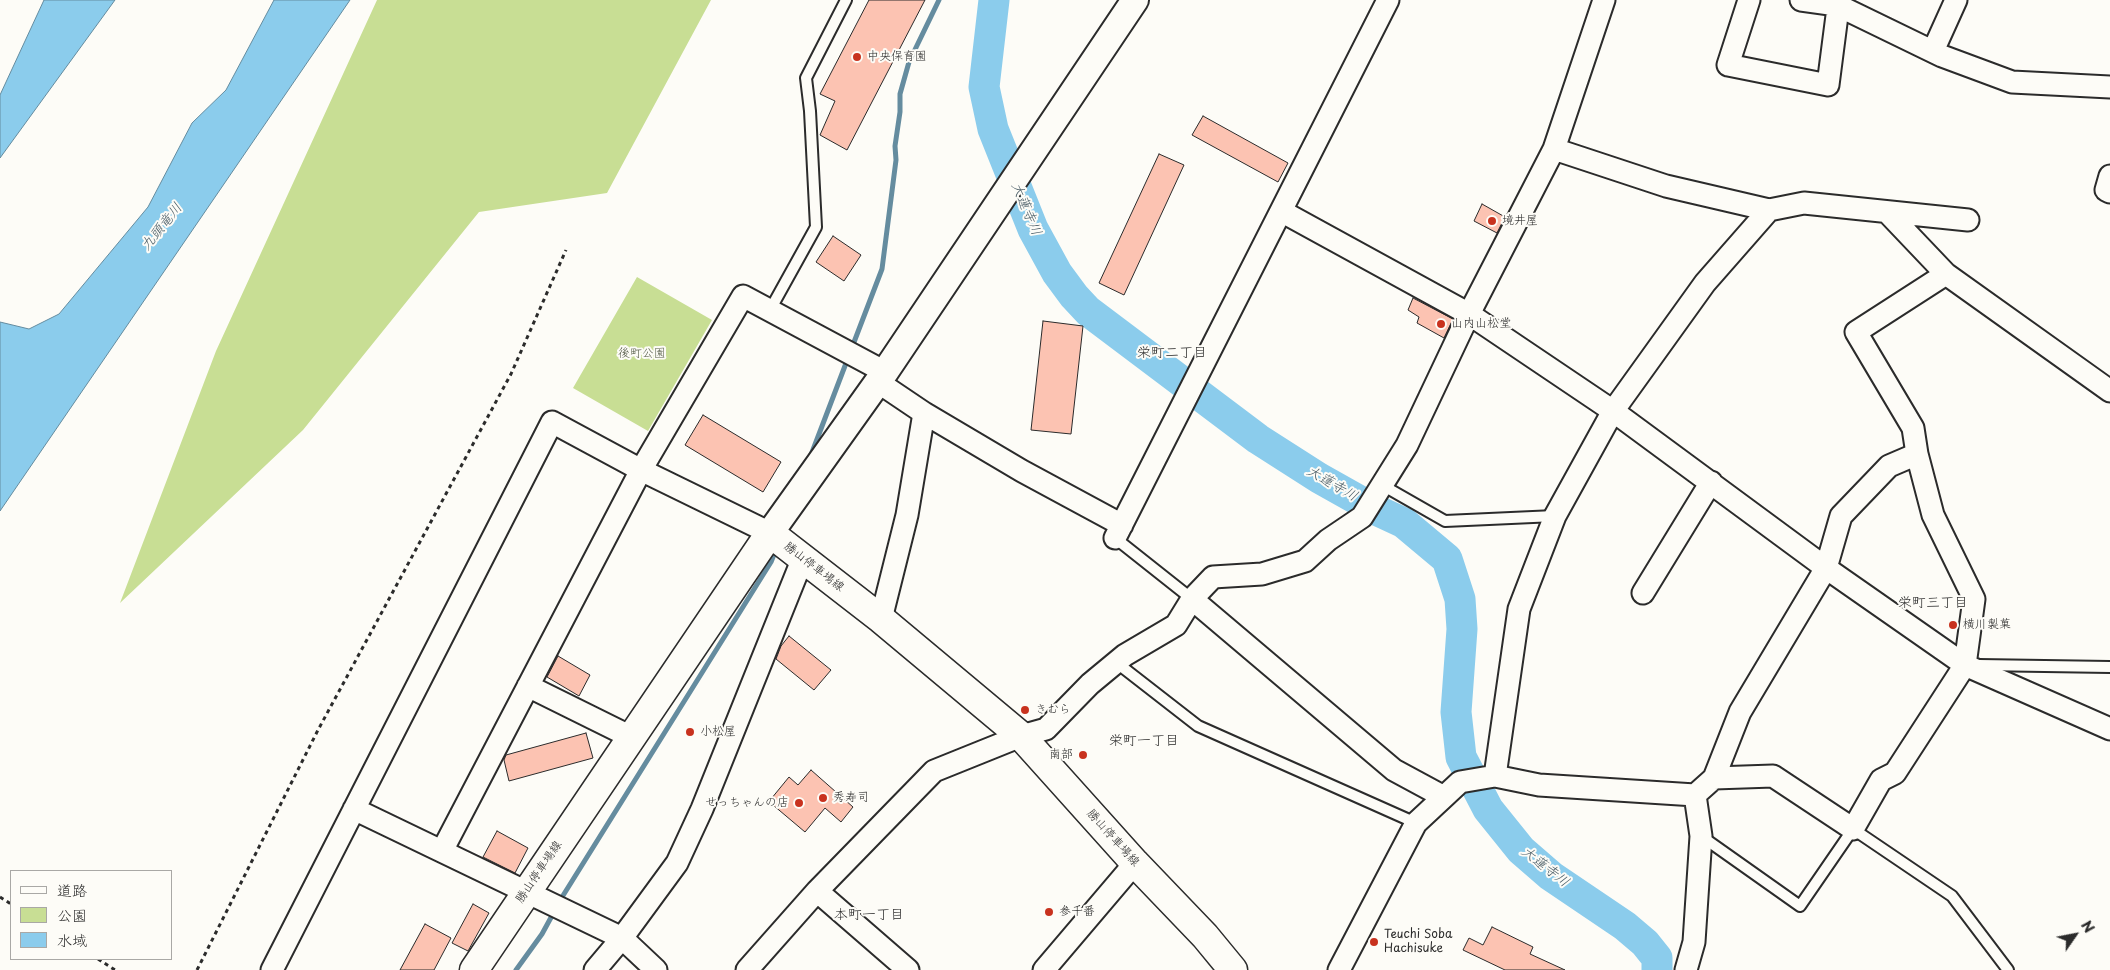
<!DOCTYPE html>
<html>
<head>
<meta charset="utf-8">
<style>
  body { margin:0 }
  #map { position:relative; width:2110px; height:970px; overflow:hidden; background:#fdfcf7; font-family:"Playpen Sans","Klee One",sans-serif }
  canvas { display:block }
  .legend { position:absolute; left:10px; top:870px; width:162px; height:90px; box-sizing:border-box; background:#fdfcf7; border:1px solid #a9a8a5; margin:0; padding:6px 9px; list-style:none; font-size:15px; color:#2b2b2b }
  .legend li { display:flex; align-items:center; gap:10px; height:25px }
  .legend b { width:25px; border:1px solid #a9a8a5 }
  .north { position:absolute; left:2050px; top:910px; width:50px; height:50px; -webkit-text-stroke:4px #fdfcf7; paint-order:stroke; rotate:57deg; font-size:14px; font-weight:700; line-height:20px; text-align:center; color:#2b2b2b }
  .north::after { content:''; display:block; margin:auto; width:18px; height:22px; background:#2b2b2b; clip-path:polygon(50% 0,100% 100%,50% 72%,0 100%) }
</style>
</head>
<body>
<div id="map">
<canvas width="2110" height="970"></canvas>
<ul class="legend">
<li><b style="height:6px;background:#fdfcf7"></b>道路</li>
<li><b style="height:14px;background:#c8de94"></b>公園</li>
<li><b style="height:14px;background:#8bccec"></b>水域</li>
</ul>
<div class="north">N</div>
</div>
<script>
const g = document.querySelector('canvas').getContext('2d');
g.lineJoin = 'round';
function paint(path, color) {
  g.fillStyle = color;
  g.fill(path, 'evenodd');
}
function shape(rows) {
  const path = new Path2D();
  for (const r of rows) {
    path.moveTo(r[0], r[1]);
    for (let i = 2; i < r.length; i += 2) path.lineTo(r[i], r[i + 1]);
  }
  return path;
}
function stroke(path, color, width, dash) {
  g.strokeStyle = color;
  g.lineWidth = width;
  g.lineCap = dash ? 'butt' : 'round';
  g.setLineDash(dash || []);
  g.stroke(path);
}
function label(font, color, halo, rows, align = 'center') {
  g.font = font + ' "Playpen Sans","Klee One",sans-serif';
  g.lineWidth = 4;
  g.setLineDash([]);
  g.textBaseline = 'middle';
  g.strokeStyle = halo;
  g.fillStyle = color;
  for (const [text, x, y, turn = 0] of rows) {
    g.save();
    g.translate(x, y);
    g.rotate((+turn || 0) * Math.PI / 180);
    g.textAlign = isNaN(turn) ? turn : align;
    if (halo) g.strokeText(text, 0, 0);
    g.fillText(text, 0, 0);
    g.restore();
  }
}
const green = shape([
  [377,0,711,0,607,193,479,212,303,430,120,603,216,351],
  [637,277,712,320,648,431,573,388]
]);
const water = shape([
  [44,0,115,0,0,158,0,95,44,0],
  [274,0,350,0,0,511,0,322,29,329,59,314,148,207,192,123,226,90,274,0]
]);
const stream = shape([
  [851,350,882,269,896,160,895,146,900,112,900,94,909,62,939,0],
  [811,455,848,358],
  [559,902,771,562,777,547],
  [516,970,542,934,554,912]
]);
const river = shape([
  [994,0,984,87,993,129,1033,229,1057,273,1074,296,1088,311,1258,439,1319,478,1376,510,1404,523,1447,559,1460,599,1462,629,1456,712,1461,757,1488,809,1521,850,1551,876,1625,926,1645,943,1657,958,1657,970]
]);
const building = shape([
  [869,0,925,0,847,150,820,135,835,101,820,94,869,0],
  [1203,116,1288,163,1278,182,1192,135,1203,116],
  [1159,154,1184,165,1124,295,1099,283,1159,154],
  [1482,204,1505,217,1497,233,1474,221,1482,204],
  [833,236,861,255,844,281,816,262,833,236],
  [1413,298,1453,319,1444,338,1417,323,1419,317,1408,310,1413,298],
  [1043,321,1083,326,1071,434,1031,430,1043,321],
  [703,415,781,462,763,492,685,445,703,415],
  [789,636,831,670,814,690,776,659,781,646,789,636],
  [558,656,590,675,579,696,547,677,558,656],
  [586,733,593,758,509,781,504,760,506,755,586,733],
  [811,770,853,807,841,822,825,808,805,832,773,805,774,802,771,799,789,777,798,785,811,770],
  [497,831,528,848,515,873,483,857,497,831],
  [473,904,489,913,468,951,452,943,473,904],
  [425,924,451,938,434,970,400,970,425,924],
  [1492,927,1533,947,1530,954,1565,970,1505,970,1463,950,1469,938,1483,945,1492,927]
]);
const path = shape([
  [0,897,11,904],
  [98,959,115,970],
  [197,970,318,730,511,374,566,250]
]);
const service = shape([
  [770,310,816,227,810,111,806,78,846,0],
  [1382,485,1445,521,1555,516],
  [1115,538,1192,599],
  [1117,663,1198,726,1416,823],
  [1979,665,2110,667],
  [1701,836,1800,906,1853,829,1952,896,2008,970]
]);
const minor = shape([
  [1749,0,1728,65,1828,85,1839,0],
  [1801,0,1837,5,1942,56,2012,82,2110,87],
  [1933,51,1956,0],
  [1554,149,1666,186,1769,210,1804,203,1968,220],
  [2110,176,2106,190,2110,192],
  [1281,211,1469,314,1613,411,1826,568,1965,665,2110,729],
  [1887,212,1946,274,2110,391],
  [878,382,924,413],
  [1115,538,1388,0],
  [1643,593,1711,482],
  [1192,599,1394,770,1444,797],
  [881,619,907,515,924,413,1022,471,1122,525],
  [528,686,631,737],
  [1495,776,1519,609,1555,516,1613,411,1705,283,1769,210],
  [1714,778,1773,776,1853,829,1881,780,1895,773,1965,665,1974,599,1933,515,1917,454,1913,428,1856,332,1946,274],
  [354,809,622,938,656,970],
  [442,851,641,470,743,296,885,372],
  [817,891,908,970],
  [272,970,552,422,641,470,770,533],
  [595,970,622,938,677,863,702,809,803,558],
  [747,970,817,891,934,771,1021,736,1046,729,1090,684,1125,655,1176,625,1192,599,1213,577,1262,574,1305,561,1328,540,1362,517,1407,445,1469,314,1554,149,1604,0],
  [1044,970,1135,863],
  [1339,970,1416,823,1460,782,1495,776,1539,785,1695,795,1714,778,1740,712,1826,568,1841,516,1889,466,1917,454],
  [1686,970,1694,942,1701,836,1695,795]
]);
const tertiary = shape([
  [770,533,885,372,1135,0]
]);
const secondary = shape([
  [474,970,770,533,881,619,1021,736,1135,863,1205,936,1233,970]
]);
const markers = [
  [857,57,5,"#c8321e"],
  [1492,221,5,"#c8321e"],
  [1441,324,5,"#c8321e"],
  [1953,625,5,"#c8321e"],
  [1025,710,5,"#c8321e"],
  [690,732,5,"#c8321e"],
  [1083,755,5,"#c8321e"],
  [823,798,5,"#c8321e"],
  [799,803,5,"#c8321e"],
  [1049,912,5,"#c8321e"],
  [1374,942,5,"#c8321e"]
];
const poiNames = [
  ["中央保育園",867,57],
  ["境井屋",1502,221],
  ["山内山松堂",1451,324],
  ["横川製菓",1963,625],
  ["きむら",1035,710],
  ["小松屋",700,732],
  ["南部",1073,755,"right"],
  ["秀寿司",833,798],
  ["せっちゃんの店",789,803,"right"],
  ["参千番",1059,912],
  ["Teuchi Soba",1384,935],
  ["Hachisuke",1384,949]
];
const parkNames = [
  ["後町公園",642,354]
];
const streetNames = [
  ["勝山停車場線",814,567,38],
  ["勝山停車場線",1113,838,48],
  ["勝山停車場線",539,872,-56]
];
const waterNames = [
  ["大蓮寺川",1026,209,67],
  ["九頭竜川",162,227,-51],
  ["大蓮寺川",1332,484,30],
  ["大蓮寺川",1545,867,38]
];
const neighbourhoodNames = [
  ["栄町二丁目",1172,353],
  ["栄町三丁目",1933,603],
  ["栄町一丁目",1144,741],
  ["本町一丁目",869,915]
];
paint(green, '#c8de94');
paint(water, '#8bccec');
stroke(water, '#658c9f', 1);
stroke(stream, '#658c9f', 5);
stroke(river, '#8bccec', 31);
paint(building, '#fcc3b2');
stroke(building, '#2b2b2b', 1);
stroke(service, '#2b2b2b', 14);
stroke(minor, '#2b2b2b', 25);
stroke(tertiary, '#2b2b2b', 30);
stroke(secondary, '#2b2b2b', 31);
stroke(path, '#2b2b2b', 3, [4, 4]);
stroke(service, '#fdfcf7', 10);
stroke(minor, '#fdfcf7', 21);
stroke(tertiary, '#fdfcf7', 26);
stroke(secondary, '#fdfcf7', 28);
for (const [x, y, r, color] of markers) {
  const dot = new Path2D();
  dot.arc(x, y, r, 0, 2 * Math.PI);
  g.fillStyle = color;
  g.fill(dot);
  stroke(dot, '#fdfcf7', 2);
}
label('12px', '#2b2b2b', '#fdfcf7', poiNames, 'left');
label('12px', '#525845', '#fdfcf7', parkNames);
label('12px', '#2b2b2b', '#fdfcf7', streetNames);
label('italic 14px', '#485b65', '#fdfcf7', waterNames);
label('14px', '#2b2b2b', '#fdfcf7', neighbourhoodNames);
</script>
</body>
</html>
